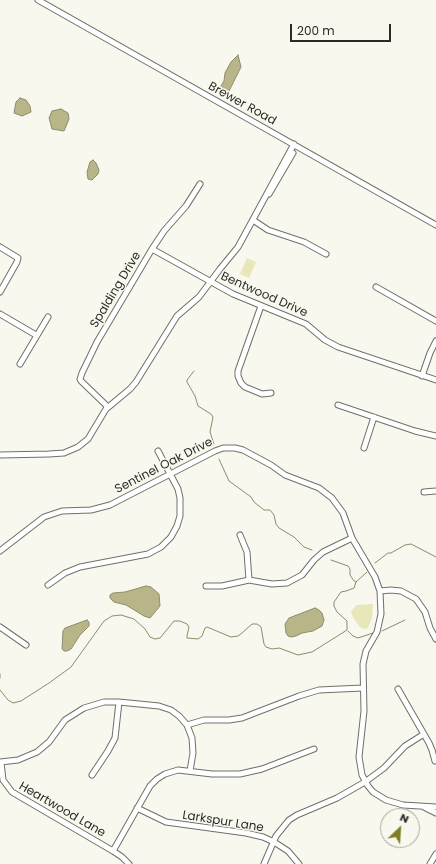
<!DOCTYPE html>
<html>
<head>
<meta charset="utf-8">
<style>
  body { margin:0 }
  #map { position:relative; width:436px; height:864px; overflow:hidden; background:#f8f8ef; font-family:Poppins,sans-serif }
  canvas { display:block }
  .north { position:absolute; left:380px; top:808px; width:40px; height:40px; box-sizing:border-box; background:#f8f8ef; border:1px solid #a6a69f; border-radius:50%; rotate:25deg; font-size:11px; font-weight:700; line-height:16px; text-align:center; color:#2a2a27 }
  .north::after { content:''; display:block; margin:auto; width:14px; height:18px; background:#827c23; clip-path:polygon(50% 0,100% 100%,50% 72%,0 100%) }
  .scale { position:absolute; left:290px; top:24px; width:101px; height:18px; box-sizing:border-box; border:2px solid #2a2a27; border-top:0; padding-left:5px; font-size:12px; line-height:14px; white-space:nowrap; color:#2a2a27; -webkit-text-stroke:3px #f8f8ef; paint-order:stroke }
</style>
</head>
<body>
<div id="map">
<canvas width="436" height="864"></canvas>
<div class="north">N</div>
<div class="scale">200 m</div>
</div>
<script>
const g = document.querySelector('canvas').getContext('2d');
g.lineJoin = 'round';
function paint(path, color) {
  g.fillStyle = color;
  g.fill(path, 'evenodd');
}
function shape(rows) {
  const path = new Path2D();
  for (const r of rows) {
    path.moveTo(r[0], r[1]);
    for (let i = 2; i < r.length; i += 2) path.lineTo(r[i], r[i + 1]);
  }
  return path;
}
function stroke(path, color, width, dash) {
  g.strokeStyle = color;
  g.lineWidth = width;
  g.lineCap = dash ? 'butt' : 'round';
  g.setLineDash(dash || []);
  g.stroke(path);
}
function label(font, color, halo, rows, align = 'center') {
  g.font = font + ' Poppins,sans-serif';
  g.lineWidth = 3;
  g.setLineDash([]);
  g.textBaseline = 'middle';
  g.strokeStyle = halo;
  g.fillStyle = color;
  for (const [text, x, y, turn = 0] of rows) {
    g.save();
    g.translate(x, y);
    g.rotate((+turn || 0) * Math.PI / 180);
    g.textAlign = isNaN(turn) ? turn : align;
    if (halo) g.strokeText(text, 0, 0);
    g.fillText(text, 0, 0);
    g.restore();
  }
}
const green = shape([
  [247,258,256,262,249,278,240,274],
  [373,604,372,618,368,628,363,629,359,626,353,617,351,611,357,605]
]);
const water = shape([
  [238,55,241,67,227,95,218,91,224,81,225,73,231,62,238,55],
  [20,98,26,100,30,106,31,112,22,116,14,113,16,102,20,98],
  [61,109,68,113,69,119,64,131,52,129,49,118,52,111,61,109],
  [93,160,96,163,99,170,98,174,92,180,88,179,87,172,90,162,93,160],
  [146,586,151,587,159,594,160,606,150,618,144,616,126,605,114,602,110,598,110,595,113,593,125,592,146,586],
  [315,608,319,610,322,613,324,620,322,626,313,631,302,633,296,636,291,637,288,636,286,633,285,624,289,618,315,608],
  [87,620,89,622,89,626,80,635,71,649,67,651,64,651,62,649,63,631,65,628,87,620]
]);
const stream = shape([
  [194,371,187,380,187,382,195,396,198,406,211,414,213,417,210,432,214,444],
  [219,459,229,481,251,497,254,502,264,510,270,510,274,515,276,524,279,528,294,537,304,547,312,550],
  [331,560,348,566,350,569,350,575,354,581,356,582],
  [375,563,388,553,391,553,405,545,411,544,436,557],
  [348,631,353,636,358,638,373,633],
  [382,631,405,620],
  [0,674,0,678],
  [0,690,8,700,13,703,21,701,49,683,71,667,104,621,112,616,121,615,134,619,145,629,150,637,155,639,160,638,174,621,180,621,187,624,189,627,187,636,187,638,198,639,202,636,205,628,207,627,231,637,238,636,242,633,252,624,257,624,261,627,264,644,266,647,272,649,279,648,298,655,312,652,347,630,347,621,337,612,334,606,334,602,341,592,346,591,354,588,356,582,367,572]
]);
const minor = shape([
  [38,0,436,225],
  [269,194,293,153],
  [253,220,268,230,304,242,326,254],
  [0,247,18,258,17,262,0,292],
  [152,249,233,294,306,324,325,340,338,347,436,380],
  [376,287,436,321],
  [261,306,238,371,238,376,241,383,245,387,262,394,271,393],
  [0,314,36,335],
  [20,364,48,317],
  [422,376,430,353,436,341],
  [338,405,415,431,436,436],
  [108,407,81,381,80,379,82,373,97,342,152,249,164,231,186,206,200,184],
  [364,448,374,417],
  [0,455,49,454,64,453,78,447,88,439,106,409,130,389,136,382,177,316,199,297,220,269,238,247,294,144],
  [424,492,436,491],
  [240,535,247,552,249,580],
  [0,551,44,517,62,511,91,510,110,505,215,451,223,448,235,448,243,450,271,465,285,475,319,488,332,498,343,513,352,538,375,577,380,591,381,614,377,632,366,651,363,664,364,711,359,757,362,775,368,786,373,792,386,800,403,805,436,807],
  [48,585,65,573,80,567,148,554,161,547,171,537,177,526,180,516,180,498,178,489,158,451],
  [206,586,222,586,249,580,272,584,287,583,302,575,314,560,323,552,352,538],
  [380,591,391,590,401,591,416,599,425,612,430,628,436,639],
  [0,627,26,645],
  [398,689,429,743,432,750,435,761],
  [187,725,204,720,229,720,242,718,299,696,319,690,363,688],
  [0,762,18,760,37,752,49,742,65,720,84,708,104,702,119,702,159,706,171,710,179,716,187,725,192,738,193,753,190,771],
  [1,762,3,780,12,792,113,851,122,857,129,864],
  [92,775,108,751,115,738,119,702],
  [424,807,436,813],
  [137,808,166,822,246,833,263,837,274,842,288,851,299,864],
  [113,851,150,786,157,779,165,774,178,770,212,774,240,774,262,769,314,749],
  [264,864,276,836,289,820,297,815,337,798,365,782,384,768,405,746,424,734],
  [430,864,436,854]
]);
const streetNames = [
  ["Brewer Road",242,104,29],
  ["Spalding Drive",116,290,-59],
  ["Bentwood Drive",264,295,24],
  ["Sentinel Oak Drive",164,466,-27],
  ["Heartwood Lane",62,810,30],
  ["Larkspur Lane",223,822,9]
];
paint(green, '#e9e7ba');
paint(water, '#b8b688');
stroke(water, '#8d8c6b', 1);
stroke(stream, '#8d8c6b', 1);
stroke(minor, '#707068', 7);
stroke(minor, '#fff', 5);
label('12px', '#2a2a27', '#f8f8ef', streetNames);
</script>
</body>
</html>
